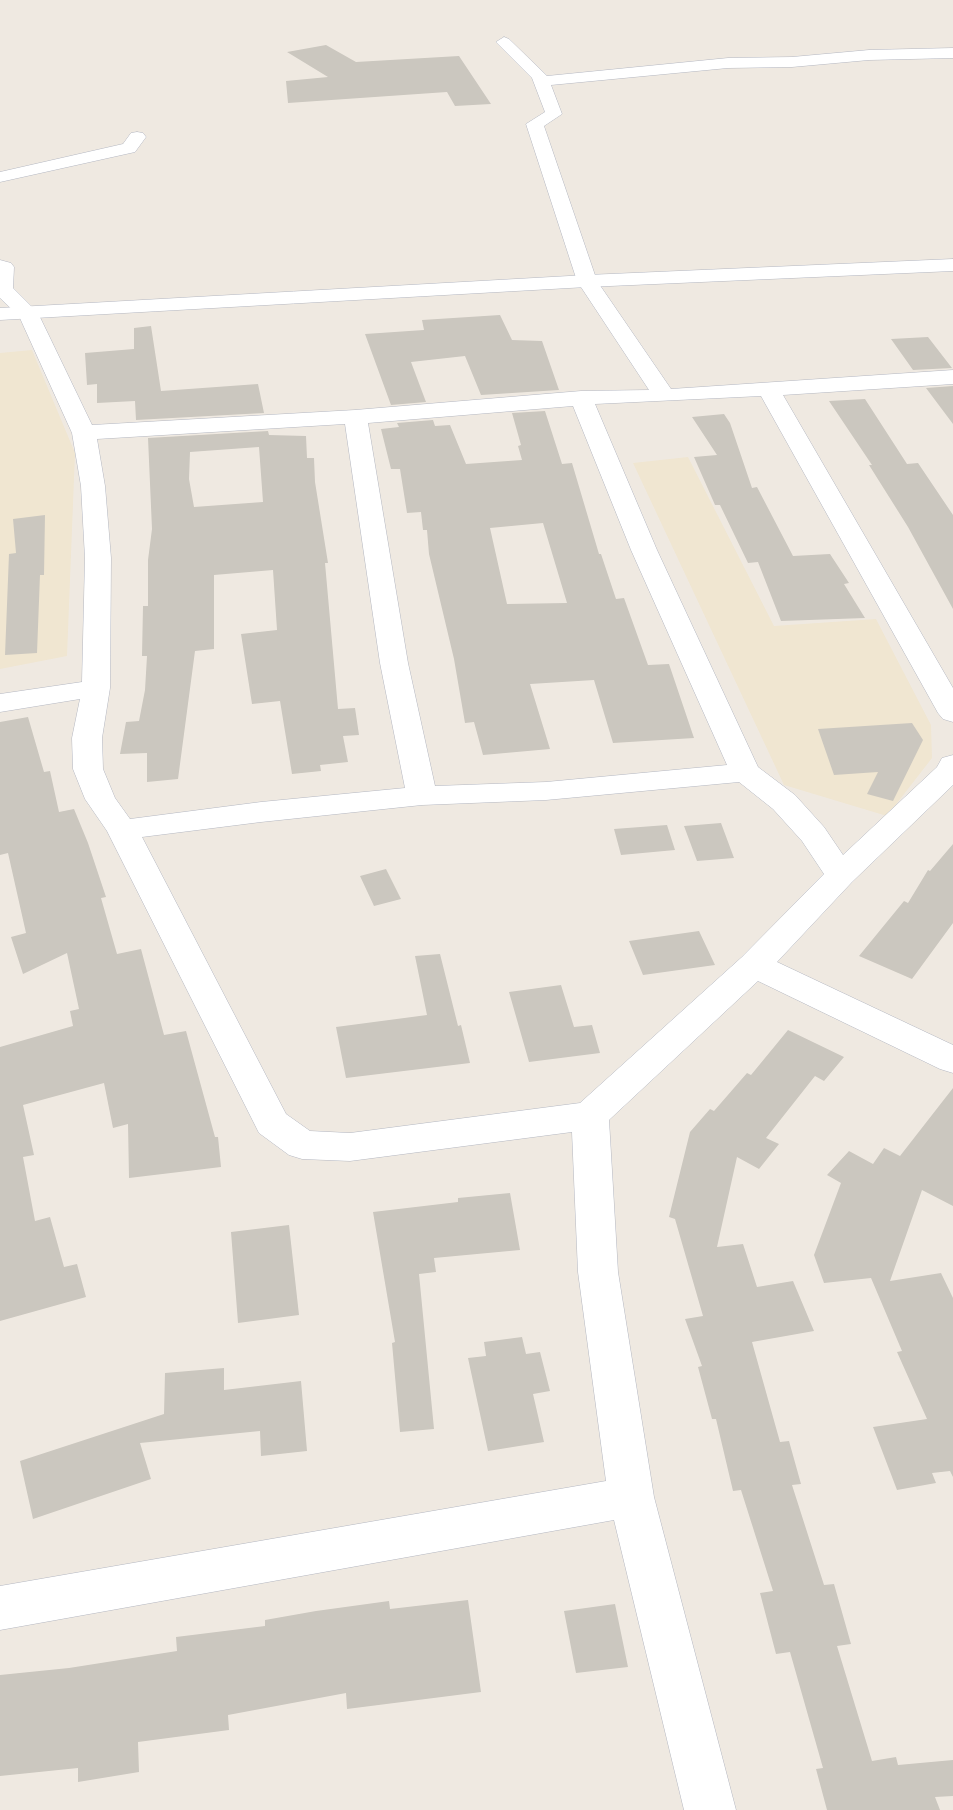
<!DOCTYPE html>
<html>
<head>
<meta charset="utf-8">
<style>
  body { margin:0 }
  canvas { display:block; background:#efe9e1 }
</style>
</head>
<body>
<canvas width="953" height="1810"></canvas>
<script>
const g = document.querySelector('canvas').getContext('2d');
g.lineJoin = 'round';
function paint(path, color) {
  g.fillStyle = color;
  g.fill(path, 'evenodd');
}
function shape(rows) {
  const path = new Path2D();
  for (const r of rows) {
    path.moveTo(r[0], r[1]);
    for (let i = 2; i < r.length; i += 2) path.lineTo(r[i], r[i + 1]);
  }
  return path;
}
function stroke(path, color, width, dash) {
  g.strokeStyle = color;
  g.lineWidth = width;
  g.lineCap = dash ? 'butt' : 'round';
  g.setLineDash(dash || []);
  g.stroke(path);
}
const education = shape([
  [32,350,75,453,67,656,0,669,0,353],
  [688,457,774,626,876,619,931,725,932,758,887,816,784,785,633,463]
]);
const building = shape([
  [326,45,356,62,459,56,491,104,455,106,447,92,288,103,286,81,328,77,287,52],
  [500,315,512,340,542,341,559,390,481,395,465,356,411,362,426,402,391,405,365,334,424,330,422,320],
  [151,326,161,391,258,384,264,413,136,420,135,401,97,403,97,384,87,385,85,353,134,349,134,328],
  [928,337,952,368,913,370,891,339],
  [953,386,953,424,926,388],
  [865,399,907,464,918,463,953,515,953,609,908,527,869,465,872,465,829,401],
  [545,411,562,464,572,463,599,554,601,554,616,599,624,598,648,665,669,664,694,738,613,743,594,680,530,684,550,749,483,755,474,722,465,723,454,659,429,554,427,530,423,530,421,512,407,513,400,469,391,469,381,429,399,427,397,423,433,420,435,426,450,425,466,464,522,460,518,446,521,445,512,413],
  [543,523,567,603,507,604,490,528],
  [724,414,730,423,752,488,757,487,793,556,830,554,849,583,844,584,865,618,781,621,758,562,748,563,720,505,715,505,694,457,717,455,692,417],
  [268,431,269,435,306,436,307,458,314,458,315,482,328,563,325,563,338,709,355,708,359,735,343,736,348,762,320,765,321,771,292,774,280,701,252,704,241,634,277,630,273,570,214,575,214,649,195,651,178,779,147,782,147,753,120,754,126,722,139,721,145,690,147,656,142,656,143,606,148,606,148,560,152,529,148,438],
  [259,447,263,502,194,507,189,479,190,452],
  [45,515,44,575,40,575,37,653,5,655,9,554,16,553,13,519],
  [28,717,44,772,50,771,59,812,74,809,88,843,106,897,101,898,117,954,141,949,164,1035,186,1031,215,1137,218,1137,221,1167,129,1178,128,1124,113,1128,104,1083,23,1105,34,1155,23,1157,35,1221,50,1217,64,1267,77,1264,86,1297,0,1321,0,1047,73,1026,70,1011,79,1009,67,953,23,974,11,937,26,933,8,853,0,855,0,722],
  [912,723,923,740,893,801,867,794,878,772,834,775,818,729],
  [721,823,734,858,697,861,684,826],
  [667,825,675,850,621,855,614,829],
  [953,844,953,923,912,979,859,956,904,901,908,903,928,870,930,871],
  [386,869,401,899,374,906,360,876],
  [699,931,715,965,643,975,629,941],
  [440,954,458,1026,461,1025,470,1063,346,1078,336,1027,427,1015,415,956],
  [561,985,574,1027,592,1025,600,1053,529,1062,509,992],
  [788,1030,844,1057,824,1081,815,1076,766,1138,779,1144,759,1169,737,1157,717,1247,743,1244,757,1287,793,1281,814,1331,752,1342,780,1442,789,1441,801,1484,792,1485,824,1585,834,1584,851,1644,837,1646,872,1761,896,1757,898,1765,953,1760,953,1796,935,1797,940,1810,827,1810,816,1769,823,1768,790,1652,776,1654,760,1593,773,1591,741,1490,733,1491,716,1419,712,1419,698,1367,702,1366,685,1319,703,1316,675,1219,669,1217,690,1132,710,1109,714,1111,747,1073,751,1075],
  [953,1088,953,1206,922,1190,890,1281,941,1273,953,1298,953,1477,950,1471,932,1473,936,1483,897,1490,873,1427,927,1419,897,1352,902,1351,871,1278,824,1283,814,1255,841,1183,827,1175,849,1151,873,1164,884,1148,900,1156],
  [510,1193,520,1250,434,1258,436,1272,419,1274,434,1429,400,1432,392,1343,395,1342,373,1212,458,1202,458,1198],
  [289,1225,299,1315,238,1323,231,1232],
  [522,1337,526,1354,540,1352,550,1391,533,1394,544,1442,488,1451,468,1358,486,1356,484,1342],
  [224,1368,224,1390,301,1381,307,1451,261,1456,260,1431,140,1443,151,1479,33,1519,20,1461,164,1414,165,1373],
  [468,1600,481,1692,347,1709,346,1693,228,1715,229,1730,138,1742,139,1772,78,1782,78,1768,0,1776,0,1675,69,1668,177,1651,176,1637,265,1626,265,1620,316,1611,389,1601,390,1609],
  [615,1604,628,1667,576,1673,564,1611]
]);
const minor = shape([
  [504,37,509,39,547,76,728,58,792,57,869,50,953,48,953,58,869,60,792,67,728,68,551,85,562,114,544,126,597,281,671,389,953,370,953,384,783,395,953,688,953,722,943,719,938,713,761,396,595,404,657,550,758,767,795,795,824,827,843,855,937,767,942,758,953,755,953,785,852,882,777,962,953,1045,953,1073,940,1069,758,981,609,1120,618,1272,654,1497,736,1810,684,1810,614,1520,0,1630,0,1586,606,1481,578,1272,572,1132,350,1161,302,1159,289,1155,259,1133,107,831,85,799,73,769,72,738,80,699,0,712,0,694,82,682,85,558,81,486,72,433,19,316,0,298,0,260,11,263,14,267,13,288,38,313,92,425,355,410,581,391,649,390,577,281,526,124,545,112,532,78,496,42,504,37],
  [573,406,631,550,727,765,546,782,435,786,408,663,368,423,573,406],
  [345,424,380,663,405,788,261,802,130,819,115,798,103,769,102,738,110,688,111,558,105,486,97,439,345,424],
  [739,782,773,809,802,841,824,874,742,957,580,1103,350,1133,310,1131,286,1114,142,837,261,822,422,805,546,800,739,782],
  [137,132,143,133,146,137,135,152,0,182,0,172,123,144,131,133,137,132]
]);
const tertiary = shape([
  [953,259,953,271,587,287,0,320,0,308,587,275,953,259]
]);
paint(education, '#f0e6d1');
paint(building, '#cbc7bf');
stroke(minor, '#b4b7c1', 1);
stroke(tertiary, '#b4b7c1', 1);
paint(minor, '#fff');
paint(tertiary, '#fff');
</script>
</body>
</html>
